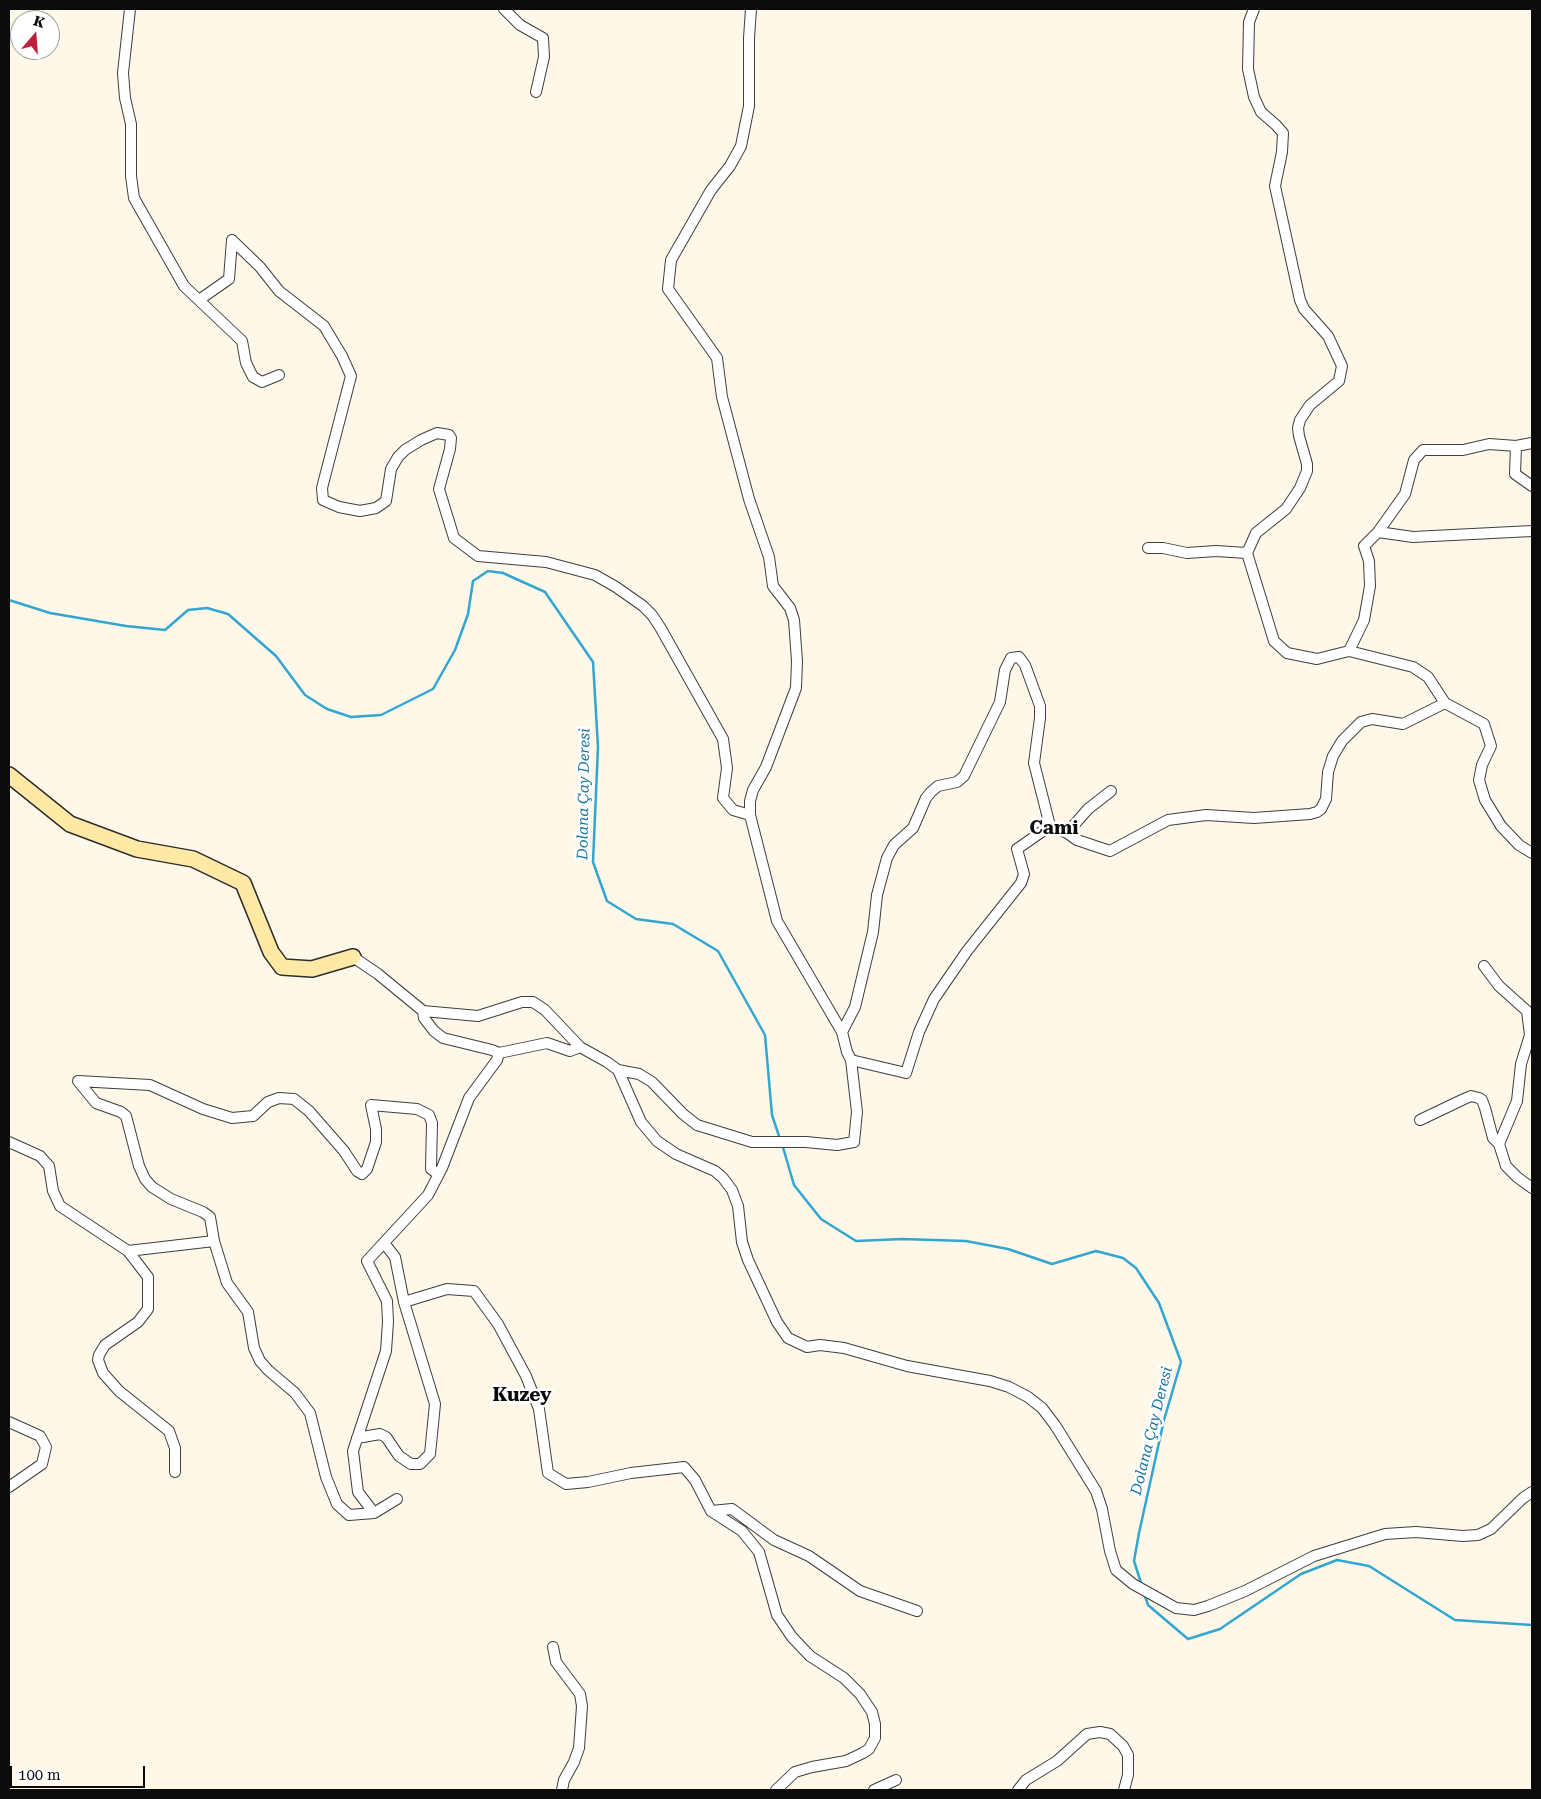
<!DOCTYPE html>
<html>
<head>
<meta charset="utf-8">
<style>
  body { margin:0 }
  #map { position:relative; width:1541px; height:1799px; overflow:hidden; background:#fff8e9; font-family:"Roboto Serif",serif }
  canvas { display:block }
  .frame { position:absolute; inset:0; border:10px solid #0b0b0b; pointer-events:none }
  .north { position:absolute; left:10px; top:10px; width:50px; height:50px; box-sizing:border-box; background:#fff; border:1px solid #9d9d9d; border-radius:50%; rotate:18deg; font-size:14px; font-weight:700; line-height:20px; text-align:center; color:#0b0b0b }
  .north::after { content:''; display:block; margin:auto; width:18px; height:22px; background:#be203c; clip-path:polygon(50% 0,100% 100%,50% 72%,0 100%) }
  .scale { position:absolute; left:10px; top:1766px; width:135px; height:22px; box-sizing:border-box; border:2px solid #0b0b0b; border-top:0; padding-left:6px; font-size:15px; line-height:18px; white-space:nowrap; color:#0b0b0b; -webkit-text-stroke:4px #fff; paint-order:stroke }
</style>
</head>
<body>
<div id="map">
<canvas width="1541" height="1799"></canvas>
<div class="frame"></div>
<div class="north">K</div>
<div class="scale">100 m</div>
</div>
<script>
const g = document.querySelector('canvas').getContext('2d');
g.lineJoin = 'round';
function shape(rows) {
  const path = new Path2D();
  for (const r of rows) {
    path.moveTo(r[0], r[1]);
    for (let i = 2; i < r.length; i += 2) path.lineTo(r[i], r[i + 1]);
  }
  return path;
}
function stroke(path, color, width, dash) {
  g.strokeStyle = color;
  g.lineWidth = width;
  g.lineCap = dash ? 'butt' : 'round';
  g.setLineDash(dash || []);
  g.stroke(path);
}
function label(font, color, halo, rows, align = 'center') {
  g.font = font + ' "Roboto Serif",serif';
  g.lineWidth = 5;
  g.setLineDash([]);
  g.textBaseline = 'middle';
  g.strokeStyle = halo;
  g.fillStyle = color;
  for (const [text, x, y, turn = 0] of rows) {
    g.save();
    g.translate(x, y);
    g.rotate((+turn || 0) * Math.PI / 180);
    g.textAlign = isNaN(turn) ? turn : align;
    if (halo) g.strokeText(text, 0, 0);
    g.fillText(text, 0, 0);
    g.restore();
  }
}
const stream = shape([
  [9,600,50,613,126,626,165,630,188,610,207,608,228,614,276,656,305,695,327,709,351,717,381,715,433,689,455,650,468,614,473,581,488,571,503,573,545,592,593,662,598,747,593,862,607,901,636,919,673,924,718,951,765,1035,772,1115,780,1139],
  [782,1144,794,1185,821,1219,856,1241,902,1239,966,1241,1008,1249,1052,1264,1096,1251,1123,1258,1136,1268,1159,1303,1181,1362,1164,1420,1139,1533,1134,1561,1142,1586],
  [1144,1593,1148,1605,1188,1639,1220,1629,1301,1574,1337,1560,1369,1566,1455,1620,1532,1625]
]);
const street = shape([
  [130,9,123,73,125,98,131,124,131,176,134,198,184,286,242,341,246,363,253,377,262,382,279,375],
  [504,9,520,25,543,38,544,57,536,92],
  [1254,9,1249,22,1248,69,1254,97,1261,112,1276,125,1283,133,1282,152,1275,186,1300,300,1304,309,1328,336,1342,366,1339,381,1310,405,1300,420,1298,428,1299,436,1307,464,1307,471,1300,488,1286,509,1256,533,1247,553,1274,641,1287,653,1317,659,1349,651,1413,667,1428,677,1445,703,1484,724,1491,746,1482,765,1479,780,1485,800,1501,826,1519,845,1532,853],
  [199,300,229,279,232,240,260,267,279,291,324,326,342,356,351,376,322,488,323,500,339,507,360,511,376,508,386,501,391,469,398,457,405,450,421,440,437,433,449,435,451,438,450,449,439,489,454,538,478,556,546,562,595,575,616,587,643,606,652,615,660,627,723,739,727,768,723,798,733,810,750,815],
  [1516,446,1515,474,1532,486],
  [1378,532,1413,537,1532,531],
  [1148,548,1163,548,1187,553,1216,551,1247,553],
  [1349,651,1364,620,1370,586,1369,561,1364,546,1378,532,1405,494,1414,460,1423,450,1463,450,1489,444,1516,446,1532,443],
  [1050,826,1067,833,1077,840,1110,851,1168,820,1206,815,1254,818,1310,814,1317,812,1321,809,1326,799,1328,772,1333,756,1342,741,1361,722,1372,719,1403,724,1445,703],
  [1067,833,1088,809,1111,791],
  [353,957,378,974,423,1011,478,1016,522,1002,533,1002,545,1010,580,1047,607,1062,618,1070,641,1122,657,1141,676,1154,715,1171,723,1178,732,1190,738,1206,742,1242,748,1260,777,1322,788,1338,807,1347,820,1345,844,1348,907,1366,990,1381,1009,1387,1028,1397,1042,1408,1055,1425,1096,1491,1102,1509,1110,1551,1116,1570,1133,1584,1176,1608,1194,1610,1208,1606,1245,1591,1314,1556,1385,1534,1416,1532,1463,1536,1478,1535,1491,1529,1523,1498,1532,1492],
  [1484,966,1499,986,1527,1011,1530,1035,1521,1064,1517,1101,1499,1144],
  [423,1011,424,1018,434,1031,443,1038,492,1050,499,1053,547,1043,570,1051,580,1047],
  [842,1032,855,1007,873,932,877,895,887,858,894,845,913,828,926,798,931,792,938,786,957,782,964,776,1000,702,1005,670,1011,658,1019,657,1025,665,1040,706,1040,718,1034,763,1050,826],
  [851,1060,906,1073,919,1032,934,999,967,951,1021,883,1024,874,1017,849,1050,826],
  [618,1070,639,1074,652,1082,683,1114,697,1125,752,1142,806,1142,837,1145,854,1142,857,1112,851,1060,847,1052,842,1032,777,921,750,815,750,801,753,790,766,767,796,688,797,661,794,620,790,608,773,586,769,557,749,499,722,397,717,358,668,289,671,260,711,190,730,166,741,146,749,106,749,38,751,9],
  [1420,1120,1464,1099,1471,1096,1479,1098,1482,1100,1485,1108,1493,1138,1499,1144,1506,1166,1517,1177,1532,1188],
  [9,1142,40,1156,49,1166,53,1191,60,1206,128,1251,148,1277,148,1309,138,1322,105,1345,99,1355,98,1360,103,1373,119,1391,169,1431,175,1448,175,1472],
  [214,1241,210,1217,203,1212,171,1199,152,1187,145,1179,139,1166,126,1116,121,1112,96,1103,78,1081,150,1085,203,1109,232,1118,253,1116,268,1102,279,1098,294,1099,309,1111,344,1151,357,1171,362,1174,367,1169,376,1142,376,1129,371,1105,417,1109,429,1115,432,1123,431,1169,438,1174],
  [128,1251,214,1241,227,1283,248,1312,254,1348,260,1361,268,1370,295,1393,310,1413,326,1477,337,1504,349,1515,374,1513,397,1499],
  [404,1302,447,1289,474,1291,498,1324,526,1376,539,1409,548,1473,566,1484,588,1482,631,1473,684,1467,695,1480,711,1511,742,1531,759,1552,777,1615,792,1637,810,1656,844,1678,860,1694,872,1712,875,1724,875,1738,869,1749,863,1753,846,1761,812,1767,795,1772,776,1790],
  [9,1422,40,1436,46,1447,42,1464,9,1487],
  [357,1438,380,1434,386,1437,399,1456,411,1464,420,1464,430,1454,435,1404,404,1302,395,1257,384,1243],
  [711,1511,732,1509,774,1540,809,1556,860,1591,917,1611],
  [374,1513,358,1492,353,1451,386,1351,388,1322,387,1301,367,1261,428,1195,442,1168,469,1098,497,1060,499,1053],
  [553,1647,556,1662,580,1694,582,1706,579,1748,574,1762,564,1780,562,1790],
  [874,1790,896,1780],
  [1018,1790,1026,1780,1057,1761,1087,1734,1100,1732,1110,1734,1123,1746,1128,1755,1128,1775,1124,1790]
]);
const secondary = shape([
  [9,775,70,824,137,849,193,859,243,883,271,952,282,967,312,969,353,957]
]);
const waterNames = [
  ["Dolana Çay Deresi",584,794,-89],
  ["Dolana Çay Deresi",1152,1431,-76]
];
const districtNames = [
  ["Cami",1054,828],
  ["Kuzey",522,1395]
];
stroke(stream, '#31a6d1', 2.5);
stroke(street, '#3e3e3e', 12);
stroke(secondary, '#2d2d2d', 18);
stroke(street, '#fff', 10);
stroke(secondary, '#ffe9a4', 15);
label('italic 15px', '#12749f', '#fff', waterNames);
label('bold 19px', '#0b0b0b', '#fff', districtNames);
</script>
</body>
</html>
